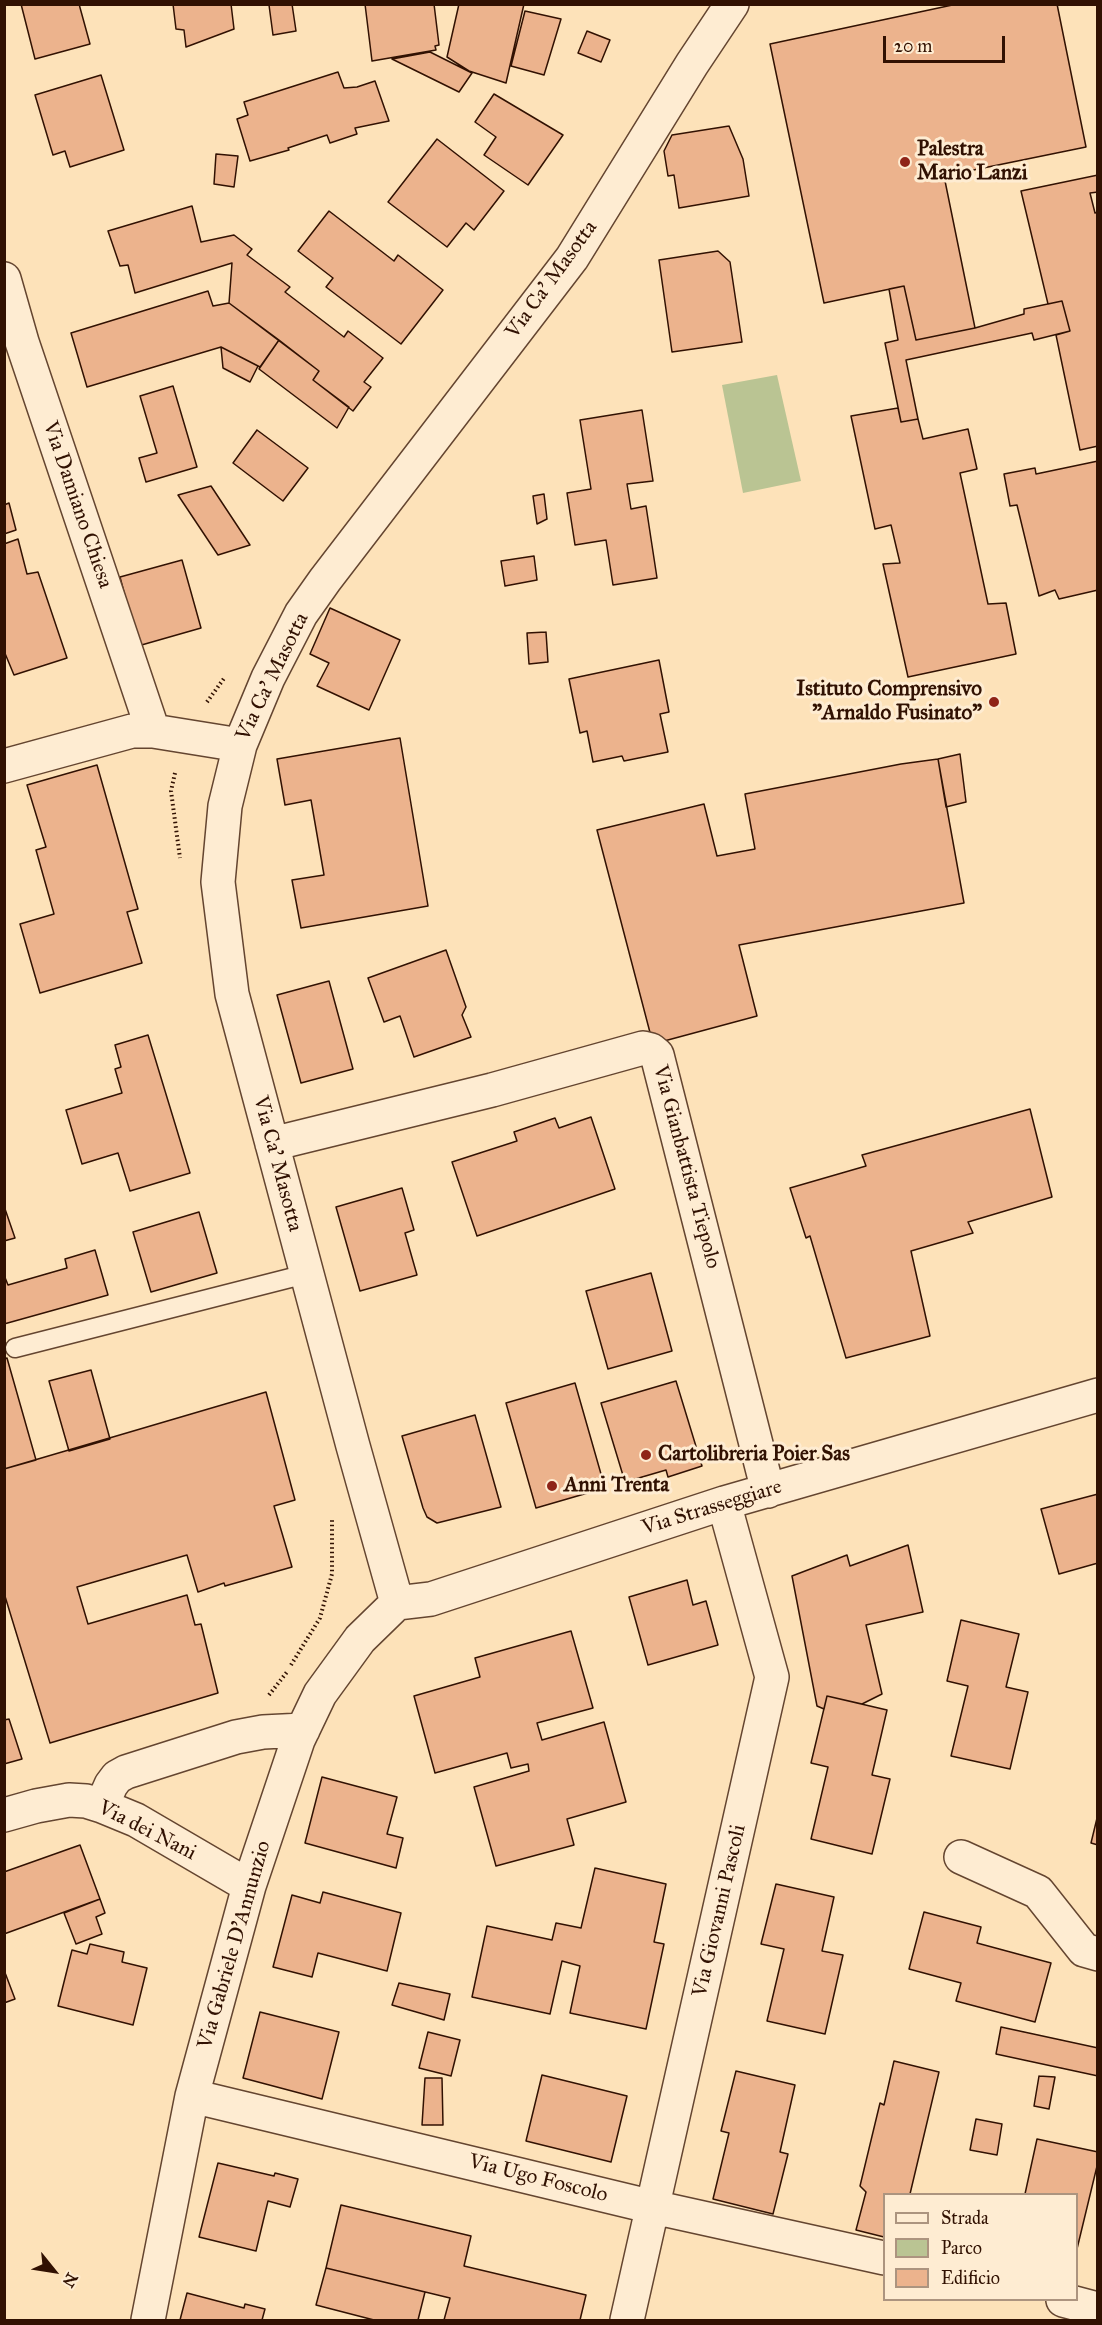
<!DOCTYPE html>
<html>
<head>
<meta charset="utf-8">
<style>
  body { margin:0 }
  #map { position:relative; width:1102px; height:2325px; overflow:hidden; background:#fde2b9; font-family:"IM FELL Great Primer",serif }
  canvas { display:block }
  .frame { position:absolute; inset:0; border:6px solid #311102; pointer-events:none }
  .legend { position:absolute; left:883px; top:2193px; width:195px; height:108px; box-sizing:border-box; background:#feecd2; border:2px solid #ac947f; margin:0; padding:8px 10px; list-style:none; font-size:18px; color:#311102 }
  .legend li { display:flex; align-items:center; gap:12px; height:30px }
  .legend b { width:30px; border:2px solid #ac947f }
  .north { position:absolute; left:24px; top:2241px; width:60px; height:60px; -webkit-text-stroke:4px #feecd2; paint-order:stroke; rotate:120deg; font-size:16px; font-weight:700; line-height:24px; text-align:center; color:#311102 }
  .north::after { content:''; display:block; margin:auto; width:21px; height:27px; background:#311102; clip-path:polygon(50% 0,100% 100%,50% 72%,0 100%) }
  .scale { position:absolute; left:883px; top:36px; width:122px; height:27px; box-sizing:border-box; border:3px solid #311102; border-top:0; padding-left:8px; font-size:18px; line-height:21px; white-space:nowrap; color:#311102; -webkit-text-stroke:4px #feecd2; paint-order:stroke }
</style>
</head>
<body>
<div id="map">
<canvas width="1102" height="2325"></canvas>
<div class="frame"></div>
<ul class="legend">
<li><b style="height:8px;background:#feecd2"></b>Strada</li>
<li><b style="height:16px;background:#bac493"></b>Parco</li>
<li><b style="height:16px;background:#ecb38d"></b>Edificio</li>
</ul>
<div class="north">N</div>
<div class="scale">20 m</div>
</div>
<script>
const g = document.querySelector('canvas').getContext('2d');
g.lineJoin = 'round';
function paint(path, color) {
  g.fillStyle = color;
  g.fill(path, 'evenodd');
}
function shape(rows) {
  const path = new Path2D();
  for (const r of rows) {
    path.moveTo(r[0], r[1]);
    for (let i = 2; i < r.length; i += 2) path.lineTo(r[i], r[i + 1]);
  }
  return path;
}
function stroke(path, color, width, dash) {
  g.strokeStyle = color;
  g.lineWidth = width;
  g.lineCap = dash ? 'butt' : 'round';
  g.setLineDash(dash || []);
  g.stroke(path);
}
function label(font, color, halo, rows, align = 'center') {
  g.font = font + ' "IM FELL Great Primer",serif';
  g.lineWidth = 6;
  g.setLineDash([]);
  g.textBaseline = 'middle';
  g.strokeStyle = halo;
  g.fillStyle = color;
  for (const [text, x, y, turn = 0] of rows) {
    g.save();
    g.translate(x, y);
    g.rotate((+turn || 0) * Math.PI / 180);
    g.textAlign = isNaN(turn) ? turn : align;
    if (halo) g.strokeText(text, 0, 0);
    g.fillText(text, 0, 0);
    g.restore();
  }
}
const green = shape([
  [777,375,801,481,743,493,722,385]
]);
const building = shape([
  [21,4,79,4,90,44,35,59,21,4],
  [173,4,231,4,234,29,186,47,184,30,176,29,173,4],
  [292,4,296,31,273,35,269,5,292,4],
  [365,4,434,4,439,45,435,46,436,50,372,61,365,4],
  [459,4,524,4,506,83,469,71,447,57,459,4],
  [957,4,1057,4,1086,147,944,176,975,328,916,340,904,286,824,303,770,44,957,4],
  [525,11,561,19,544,75,511,66,525,11],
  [587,31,610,40,601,62,578,53,587,31],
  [430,52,472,73,459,92,392,59,430,52],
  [338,72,344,88,357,87,375,81,389,121,355,128,357,134,330,143,327,135,288,148,289,150,250,161,237,119,248,115,244,102,338,72],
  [101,75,124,150,70,167,65,151,53,155,35,95,101,75],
  [494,94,563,135,528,185,484,155,496,137,475,122,494,94],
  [729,126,743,159,749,196,679,208,674,175,668,176,664,151,672,135,729,126],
  [437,139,504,191,474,230,466,223,447,247,388,202,437,139],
  [216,154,238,156,234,187,214,184,216,154],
  [1098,175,1098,192,1090,193,1095,213,1098,212,1098,446,1080,450,1056,335,1070,331,1062,301,1048,304,1021,191,1098,175],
  [192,206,201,242,234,235,252,249,247,255,290,287,285,292,344,337,348,331,383,358,364,382,371,387,353,411,313,380,319,371,229,303,232,263,135,293,128,265,120,266,108,231,192,206],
  [329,211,394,261,398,255,443,290,401,344,326,287,333,278,298,251,329,211],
  [718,251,730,262,742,342,672,352,659,260,718,251],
  [904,286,916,340,975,328,1024,314,1024,309,1062,301,1070,331,1034,340,1032,333,906,360,918,419,901,422,885,343,898,340,889,289,904,286],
  [208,291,213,306,229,303,279,340,260,367,221,347,87,387,71,333,208,291],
  [279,340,319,371,313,380,349,407,337,428,259,369,279,340],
  [221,347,258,366,250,382,223,368,221,347],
  [173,386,197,467,146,482,139,458,157,453,140,396,173,386],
  [898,408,901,422,918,419,923,439,968,429,977,469,960,473,988,604,1006,603,1016,654,908,677,883,564,900,563,891,525,875,529,851,416,898,408],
  [642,410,653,481,627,484,631,509,646,506,657,578,613,585,606,540,575,545,567,493,591,489,580,420,642,410],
  [257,430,308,468,283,501,233,463,257,430],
  [1098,461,1098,590,1059,599,1055,590,1039,596,1017,505,1010,506,1004,474,1035,468,1036,474,1098,461],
  [211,486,250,545,218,555,178,495,211,486],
  [544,494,547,519,537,524,533,496,544,494],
  [9,503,16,530,4,534,4,505,9,503],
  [18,539,27,574,38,572,67,658,14,675,4,651,4,544,18,539],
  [534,556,537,580,505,586,501,561,534,556],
  [182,560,201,628,138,646,120,577,182,560],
  [330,608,400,640,369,710,317,686,329,663,310,654,330,608],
  [546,632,548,662,529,664,527,633,546,632],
  [659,660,669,712,660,714,668,752,624,761,622,756,593,762,587,731,580,733,569,679,659,660],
  [400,738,428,906,301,928,292,880,324,875,311,800,285,805,277,759,400,738],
  [960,754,966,802,946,807,938,759,960,754],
  [938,759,964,903,739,945,757,1016,653,1044,597,830,704,804,717,856,755,849,745,794,901,764,938,759],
  [97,765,138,909,127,912,142,963,40,993,20,924,54,914,36,850,46,847,27,785,97,765],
  [446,950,466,1007,462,1015,471,1037,414,1057,400,1016,384,1022,368,978,446,950],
  [329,981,353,1069,301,1083,277,995,329,981],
  [148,1035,190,1173,130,1191,118,1153,82,1164,66,1110,122,1093,115,1069,121,1067,115,1045,148,1035],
  [1030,1109,1052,1197,968,1222,973,1233,911,1251,930,1336,846,1358,810,1236,806,1238,790,1188,866,1166,862,1155,1030,1109],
  [591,1117,615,1189,477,1236,452,1162,517,1141,514,1132,555,1118,559,1128,591,1117],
  [402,1188,414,1230,405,1233,417,1275,360,1291,336,1207,402,1188],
  [4,1206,15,1238,4,1241,4,1206],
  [199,1212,217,1273,151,1292,133,1232,199,1212],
  [95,1250,108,1295,4,1324,4,1275,8,1285,67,1268,65,1259,95,1250],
  [651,1273,672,1351,608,1369,586,1291,651,1273],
  [7,1358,36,1460,4,1469,4,1359,7,1358],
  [91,1370,110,1439,69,1451,49,1381,91,1370],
  [676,1381,702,1466,668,1477,666,1470,625,1482,601,1403,676,1381],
  [575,1383,605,1488,536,1508,506,1403,575,1383],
  [266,1392,295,1500,274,1506,292,1567,225,1586,224,1583,198,1592,187,1555,77,1587,88,1624,187,1595,195,1625,201,1624,218,1693,50,1743,4,1593,4,1469,266,1392],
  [475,1415,501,1507,437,1523,427,1517,423,1508,402,1436,475,1415],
  [1098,1494,1098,1563,1059,1574,1041,1509,1098,1494],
  [908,1545,923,1612,866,1625,882,1694,862,1704,827,1696,824,1709,817,1706,792,1576,847,1555,850,1566,908,1545],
  [687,1580,693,1605,706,1601,718,1645,648,1665,629,1597,687,1580],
  [961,1620,1019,1634,1006,1687,1028,1692,1010,1769,951,1756,968,1686,947,1681,961,1620],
  [571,1631,593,1708,537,1723,542,1740,604,1722,626,1802,567,1819,574,1845,496,1866,474,1787,529,1771,528,1764,511,1768,507,1753,435,1773,414,1696,480,1677,475,1658,571,1631],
  [827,1696,887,1710,872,1775,890,1779,872,1854,811,1839,828,1767,811,1763,827,1696],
  [9,1719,22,1759,4,1764,4,1720,9,1719],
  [322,1777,397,1797,387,1834,403,1838,396,1868,305,1843,322,1777],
  [1098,1814,1098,1845,1091,1843,1098,1814],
  [80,1845,100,1899,4,1934,4,1872,80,1845],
  [595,1868,666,1884,654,1942,664,1944,646,2029,570,2013,580,1966,562,1961,550,2014,472,1997,487,1926,552,1940,556,1923,581,1928,595,1868],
  [776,1884,834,1897,822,1951,843,1955,825,2034,767,2021,784,1949,761,1944,776,1884],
  [323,1892,401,1913,387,1971,318,1953,312,1977,273,1967,292,1895,320,1903,323,1892],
  [100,1899,105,1913,96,1917,102,1934,76,1944,64,1913,100,1899],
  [924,1912,981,1927,977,1943,1051,1963,1035,2022,956,2001,961,1983,909,1969,924,1912],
  [90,1944,124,1952,122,1962,147,1968,133,2025,58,2006,72,1950,87,1954,90,1944],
  [4,1970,15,1999,4,2003,4,1970],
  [399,1983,450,1994,444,2020,392,2005,399,1983],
  [260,2012,339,2032,322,2099,243,2078,260,2012],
  [1001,2027,1098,2048,1098,2076,996,2054,1001,2027],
  [428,2032,460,2040,451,2076,419,2068,428,2032],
  [894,2061,939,2072,910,2194,884,2194,884,2237,856,2230,866,2192,860,2186,880,2103,884,2105,894,2061],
  [736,2071,795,2085,780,2152,788,2154,773,2214,713,2199,729,2133,721,2131,736,2071],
  [542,2075,627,2096,611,2162,526,2141,542,2075],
  [1039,2076,1055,2077,1049,2109,1034,2106,1039,2076],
  [425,2078,442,2078,443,2125,422,2125,425,2078],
  [976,2119,1002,2124,997,2155,970,2150,976,2119],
  [1037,2139,1098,2152,1098,2162,1076,2253,1076,2194,1025,2194,1037,2139],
  [218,2163,274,2176,275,2173,298,2179,290,2207,268,2201,256,2251,199,2237,218,2163],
  [341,2205,471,2236,464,2266,586,2295,580,2320,444,2320,450,2298,326,2268,341,2205],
  [326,2268,425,2292,418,2320,374,2320,316,2305,326,2268],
  [187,2293,244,2308,245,2304,265,2309,262,2320,180,2320,187,2293]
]);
const path = shape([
  [207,702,225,677],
  [175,773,171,791,180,858],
  [291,1665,320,1618,332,1574,332,1520],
  [269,1695,287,1672]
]);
const service = shape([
  [15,1348,306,1274]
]);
const minor = shape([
  [4,279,22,342,153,731],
  [4,766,132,731,153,731,240,745],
  [272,1144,492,1090,643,1048,651,1050,657,1055,768,1491],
  [397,1603,353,1446,232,994,218,882,225,806,240,745,268,678,301,614,325,580,572,258,692,64,732,4],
  [397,1603,431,1599,724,1503,1098,1395],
  [107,1808,107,1794,111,1785,117,1777,126,1772,236,1737,263,1732,303,1730],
  [4,1815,36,1806,69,1800,86,1801,102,1806,136,1820,249,1886],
  [961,1857,1038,1892,1084,1950,1098,1954],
  [192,2096,653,2207,884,2258],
  [1063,2300,1097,2309],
  [148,2320,192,2096,249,1886,298,1740,320,1694,360,1639,397,1603],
  [627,2320,772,1677,724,1503]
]);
const markers = [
  [905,162,6,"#8f2418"],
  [994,702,6,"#8f2418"],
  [646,1455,6,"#8f2418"],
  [552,1486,6,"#8f2418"]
];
const poiNames = [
  ["Palestra",917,150],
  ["Mario Lanzi",917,174],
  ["Istituto Comprensivo",982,690,"right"],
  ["\"Arnaldo Fusinato\"",982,714,"right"],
  ["Cartolibreria Poier Sas",658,1455],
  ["Anni Trenta",564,1486]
];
const streetNames = [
  ["Via Ca' Masotta",552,280,-54],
  ["Via Damiano Chiesa",77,505,71],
  ["Via Ca' Masotta",273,677,-64],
  ["Via Ca' Masotta",277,1164,75],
  ["Via Gianbattista Tiepolo",686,1167,75],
  ["Via Strasseggiare",712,1508,-17],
  ["Via dei Nani",147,1831,27],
  ["Via Giovanni Pascoli",720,1911,-77],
  ["Via Gabriele D'Annunzio",235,1945,-74],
  ["Via Ugo Foscolo",538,2179,14]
];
paint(green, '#bac493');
paint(building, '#ecb38d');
stroke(building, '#311102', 1.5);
stroke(service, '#644530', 21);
stroke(minor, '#644530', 36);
stroke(path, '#311102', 4, [1.5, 3]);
stroke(service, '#feecd2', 18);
stroke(minor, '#feecd2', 33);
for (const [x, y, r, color] of markers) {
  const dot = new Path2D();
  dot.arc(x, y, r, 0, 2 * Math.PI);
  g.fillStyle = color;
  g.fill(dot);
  stroke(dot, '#feecd2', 2);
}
label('bold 21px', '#311102', '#feecd2', poiNames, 'left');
label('21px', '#311102', '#feecd2', streetNames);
</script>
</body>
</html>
